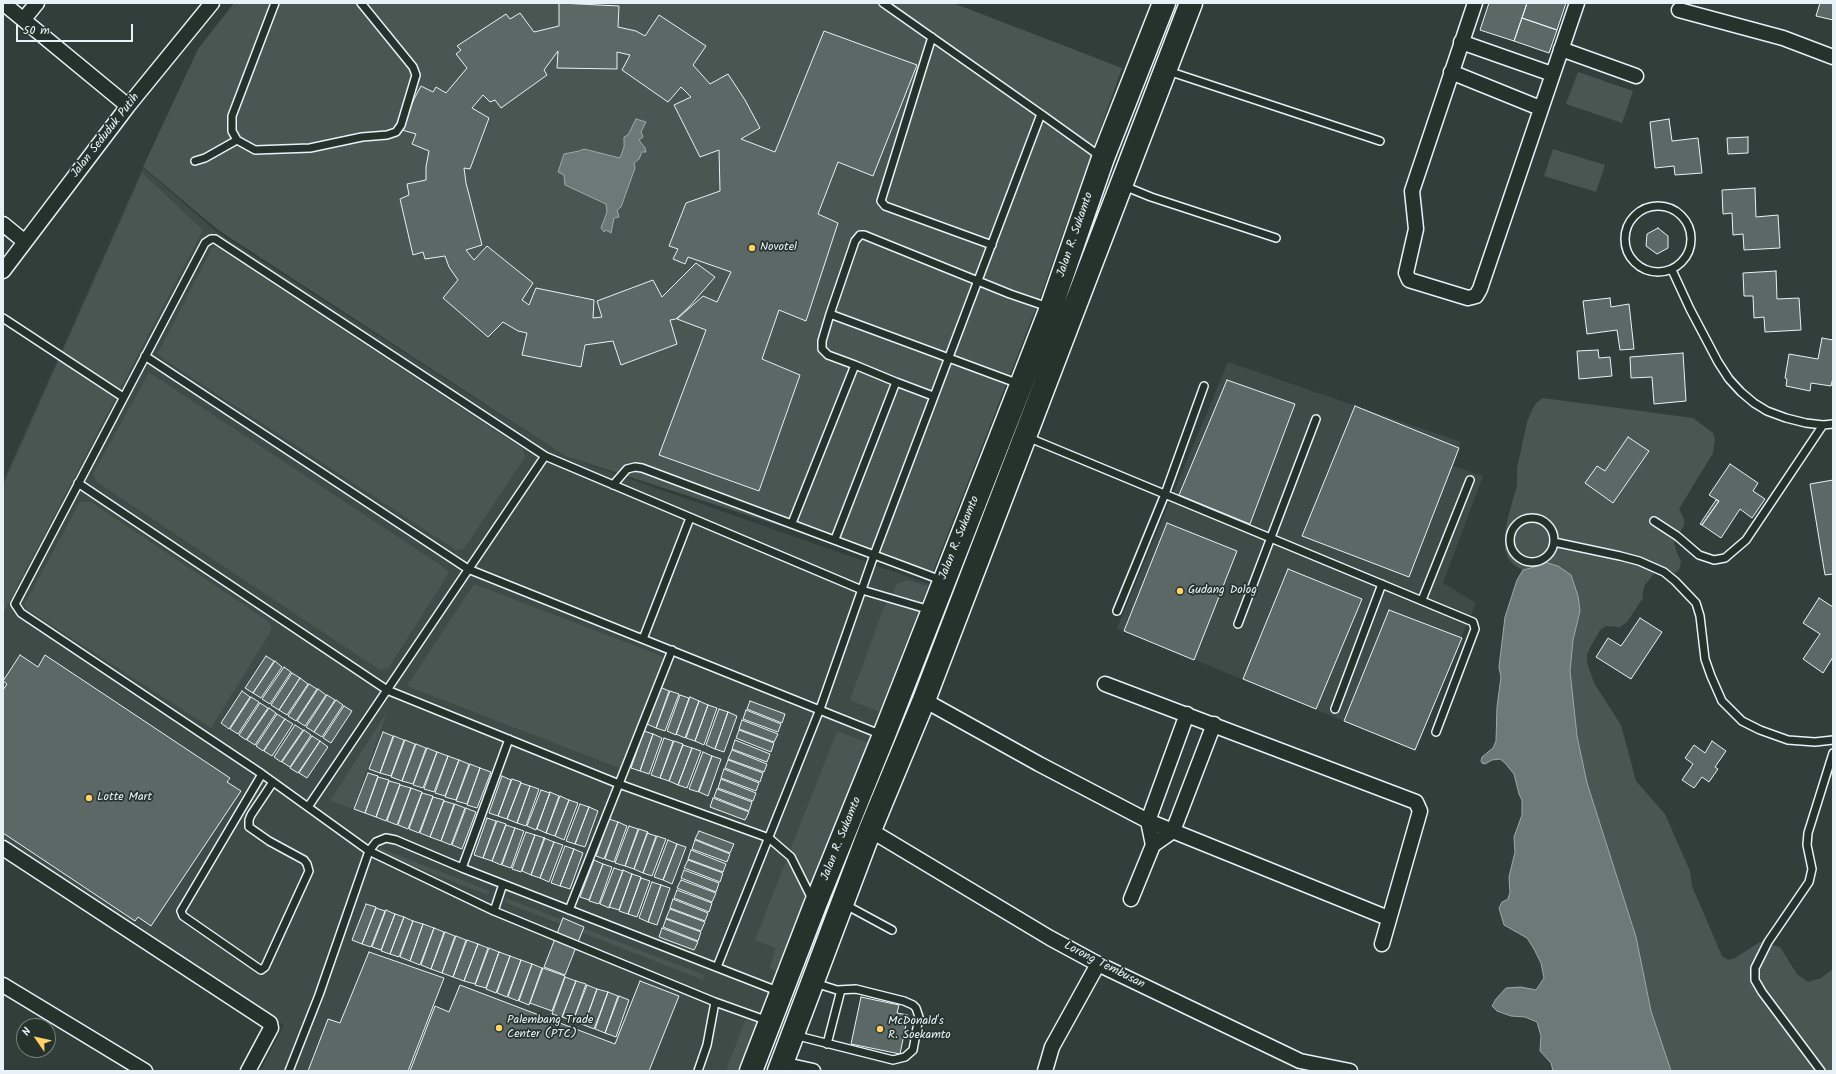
<!DOCTYPE html>
<html>
<head>
<meta charset="utf-8">
<style>
  body { margin:0 }
  #map { position:relative; width:1836px; height:1074px; overflow:hidden; background:#323e39; font-family:Kalam,sans-serif }
  canvas { display:block }
  .frame { position:absolute; inset:0; border:4px solid #e8f1f8; pointer-events:none }
  .north { position:absolute; left:16px; top:1018px; width:40px; height:40px; box-sizing:border-box; background:#26332d; border:1px solid #747f7e; border-radius:50%; rotate:304deg; font-size:11px; font-weight:700; line-height:16px; text-align:center; color:#e8f1f8 }
  .north::after { content:''; display:block; margin:auto; width:14px; height:18px; background:#ffd166; clip-path:polygon(50% 0,100% 100%,50% 72%,0 100%) }
  .scale { position:absolute; left:16px; top:24px; width:117px; height:18px; box-sizing:border-box; border:2px solid #e8f1f8; border-top:0; padding-left:5px; font-size:12px; line-height:14px; white-space:nowrap; color:#e8f1f8; -webkit-text-stroke:3px #26332d; paint-order:stroke }
</style>
</head>
<body>
<div id="map">
<canvas width="1836" height="1074"></canvas>
<div class="frame"></div>
<div class="north">N</div>
<div class="scale">50 m</div>
</div>
<script>
const g = document.querySelector('canvas').getContext('2d');
g.lineJoin = 'round';
function paint(path, color) {
  g.fillStyle = color;
  g.fill(path, 'evenodd');
}
function shape(rows) {
  const path = new Path2D();
  for (const r of rows) {
    if (r.length === 3) {
      path.moveTo(r[0] + r[2], r[1]);
      path.arc(r[0], r[1], r[2], 0, 2 * Math.PI);
      continue;
    }
    path.moveTo(r[0], r[1]);
    for (let i = 2; i < r.length; i += 2) path.lineTo(r[i], r[i + 1]);
  }
  return path;
}
function stroke(path, color, width, dash) {
  g.strokeStyle = color;
  g.lineWidth = width;
  g.lineCap = dash ? 'butt' : 'round';
  g.setLineDash(dash || []);
  g.stroke(path);
}
function label(font, color, halo, rows, align = 'center') {
  g.font = font + ' Kalam,sans-serif';
  g.lineWidth = 3.5;
  g.setLineDash([]);
  g.textBaseline = 'middle';
  g.strokeStyle = halo;
  g.fillStyle = color;
  for (const [text, x, y, turn = 0] of rows) {
    g.save();
    g.translate(x, y);
    g.rotate((+turn || 0) * Math.PI / 180);
    g.textAlign = isNaN(turn) ? turn : align;
    if (halo) g.strokeText(text, 0, 0);
    g.fillText(text, 0, 0);
    g.restore();
  }
}
const built = shape([
  [143,168,217,232,565,456,929,584,742,1071,260,1071,284,1025,3,840,3,482],
  [1228,362,1461,442,1453,466,1483,476,1443,583,1476,603,1415,750,1117,628]
]);
const green = shape([
  [234,3,953,3,1122,68,1038,303,929,582,898,564,565,456,218,230,143,167,198,49],
  [1578,72,1633,91,1622,123,1566,104],
  [1553,149,1605,165,1596,192,1544,176],
  [142,173,203,230,3,614,3,486],
  [217,247,523,449,525,457,464,549,456,550,162,358,158,353,212,248],
  [148,374,153,375,445,568,449,573,389,667,380,670,97,482,93,474],
  [1543,398,1693,418,1713,433,1715,440,1713,453,1679,509,1684,519,1684,525,1674,543,1677,553,1681,561,1680,568,1676,573,1663,568,1656,571,1645,585,1643,591,1643,598,1627,622,1620,627,1606,626,1600,630,1590,648,1587,655,1587,662,1594,683,1621,725,1636,781,1665,814,1690,871,1692,886,1722,956,1728,960,1735,958,1760,942,1780,947,1797,974,1808,982,1821,978,1833,969,1833,1071,1671,1071,1651,1011,1636,937,1587,783,1577,736,1570,671,1573,640,1580,611,1579,603,1571,575,1544,562,1538,566,1523,570,1514,565,1508,558,1505,550,1505,535,1507,521,1517,485,1517,468,1527,422,1533,408,1537,402],
  [80,502,91,502,268,621,272,629,211,728,28,610,24,605],
  [907,580,928,586,879,712,850,700,882,612,897,584],
  [474,584,667,658,624,770,407,686],
  [387,712,353,809,330,801],
  [837,731,868,743,779,972,770,968,775,948,755,940],
  [377,847,490,891,488,895,376,852],
  [506,898,704,975,703,980,504,902],
  [745,1020,761,1024,743,1071,726,1071]
]);
const water = shape([
  [636,119,646,122,641,132,643,137,639,140,645,148,646,152,642,152,639,159,634,163,635,168,621,207,617,210,619,217,614,218,611,233,606,230,604,232,601,228,607,212,606,204,565,185,564,175,558,172,564,154,579,151,584,149,620,158,624,147,624,137,628,135,636,119],
  [1544,562,1558,566,1571,575,1578,596,1580,611,1573,640,1570,671,1577,736,1587,783,1636,937,1651,1011,1671,1071,1553,1071,1551,1063,1540,1051,1541,1036,1537,1022,1525,1017,1511,1016,1497,1011,1492,1006,1496,999,1506,988,1521,987,1536,990,1544,978,1541,963,1534,949,1527,938,1504,925,1499,908,1502,902,1508,899,1510,892,1509,877,1515,852,1514,837,1522,815,1522,800,1519,794,1514,774,1505,763,1500,759,1492,760,1485,764,1482,763,1481,761,1482,757,1493,748,1496,741,1497,707,1501,677,1499,667,1505,617,1517,580,1523,570,1538,566,1544,562]
]);
const building = shape([
  [559,3,619,6,618,27,636,31,645,36,659,15,706,46,693,65,710,84,728,74,745,100,760,128,741,139,775,152,824,31,917,65,873,176,838,162,818,214,838,223,806,321,779,310,762,359,800,375,759,491,659,455,706,330,677,319,703,296,717,302,731,272,688,257,685,264,673,259,678,249,669,246,686,203,720,191,719,150,700,157,674,105,691,97,681,87,668,102,622,70,630,55,617,52,617,69,557,68,558,51,544,70,547,75,501,108,495,100,490,102,483,95,472,108,489,118,470,169,464,168,466,183,482,245,466,250,474,260,487,246,533,283,522,300,529,305,536,288,594,300,593,318,602,317,597,301,653,280,662,297,696,263,715,277,689,307,676,319,670,320,677,344,621,365,613,341,585,345,581,367,522,355,527,333,518,331,503,322,488,337,443,298,458,280,449,267,445,256,425,259,423,252,413,255,400,199,409,195,407,184,426,180,426,167,429,151,412,144,416,134,402,130,414,99,421,86,433,92,436,87,446,93,467,68,456,54,461,50,457,46,506,14,510,19,520,13,534,32,559,26,559,3],
  [1489,3,1527,3,1514,41,1480,30,1489,3],
  [1527,3,1566,3,1557,30,1522,18,1527,3],
  [1820,3,1833,3,1833,20,1816,16,1820,3],
  [1522,18,1557,30,1549,53,1514,41,1522,18],
  [1669,119,1672,141,1698,138,1702,173,1675,175,1674,166,1655,168,1650,122,1669,119],
  [1748,137,1748,153,1728,154,1727,138,1748,137],
  [1755,188,1756,217,1778,215,1780,248,1744,250,1743,234,1733,235,1732,213,1723,214,1722,190,1755,188],
  [1658,228,1668,236,1668,248,1657,254,1646,246,1647,234,1658,228],
  [1776,271,1777,299,1799,298,1801,330,1765,332,1764,317,1754,318,1753,296,1744,296,1743,273,1776,271],
  [1610,298,1611,307,1629,304,1634,349,1620,350,1617,330,1587,334,1583,301,1610,298],
  [1822,338,1833,340,1833,378,1831,386,1811,383,1810,391,1786,386,1787,379,1785,378,1789,354,1818,359,1822,338],
  [1598,350,1599,358,1610,357,1612,376,1579,379,1577,351,1598,350],
  [1683,353,1686,401,1654,404,1652,377,1631,378,1630,357,1683,353],
  [1227,380,1295,404,1250,524,1179,495,1227,380],
  [1355,406,1459,448,1409,577,1302,536,1355,406],
  [1628,437,1649,451,1613,503,1585,483,1597,466,1605,471,1628,437],
  [1730,464,1758,483,1753,491,1765,499,1752,518,1740,509,1721,538,1702,525,1719,501,1709,495,1730,464],
  [1833,480,1833,574,1825,575,1810,484,1833,480],
  [1716,500,1719,501,1702,525,1700,524,1716,500],
  [1167,523,1237,551,1194,660,1124,631,1167,523],
  [1288,569,1362,599,1316,709,1243,679,1288,569],
  [1819,598,1833,607,1833,657,1823,673,1803,659,1820,634,1803,623,1819,598],
  [1389,610,1462,638,1415,750,1344,721,1389,610],
  [1640,618,1662,632,1631,679,1596,657,1608,638,1621,646,1640,618],
  [20,655,38,667,45,655,230,778,227,782,241,791,151,926,138,917,135,921,3,833,3,690,7,684,3,681,20,655],
  [266,656,274,661,253,693,245,688,266,656],
  [275,661,282,667,261,698,253,693,275,661],
  [284,667,291,672,270,704,262,699,284,667],
  [292,673,300,678,279,710,271,705,292,673],
  [300,678,308,684,287,715,279,710,300,678],
  [309,684,317,689,296,721,288,716,309,684],
  [660,687,669,691,656,728,647,724,660,687],
  [318,689,326,695,305,726,297,721,318,689],
  [242,691,250,697,229,729,221,723,242,691],
  [670,691,679,694,665,731,656,728,670,691],
  [327,695,335,700,314,732,306,727,327,695],
  [680,695,689,698,676,735,667,731,680,695],
  [251,697,259,702,238,734,230,729,251,697],
  [690,697,699,701,685,738,676,734,690,697],
  [336,700,343,705,322,737,314,732,336,700],
  [699,701,708,705,695,741,686,738,699,701],
  [750,701,785,714,782,723,747,709,750,701],
  [260,703,268,708,246,740,239,735,260,703],
  [708,705,717,708,704,745,695,741,708,705],
  [344,706,352,711,331,743,323,738,344,706],
  [269,708,276,713,255,745,247,740,269,708],
  [719,709,728,712,715,749,706,745,719,709],
  [746,710,781,724,778,732,743,719,746,710],
  [728,712,737,716,724,752,715,749,728,712],
  [277,714,285,719,263,751,256,746,277,714],
  [285,719,293,724,272,756,264,751,285,719],
  [742,720,778,734,774,742,739,729,742,720],
  [295,725,303,730,281,762,274,757,295,725],
  [304,730,311,735,290,767,282,762,304,730],
  [739,730,774,743,771,752,736,738,739,730],
  [644,731,653,734,640,771,631,768,644,731],
  [383,732,393,736,380,773,369,769,383,732],
  [653,734,662,738,649,774,640,771,653,734],
  [312,736,320,741,298,773,290,768,312,736],
  [394,736,404,740,391,776,380,773,394,736],
  [664,738,673,741,660,778,651,775,664,738],
  [405,740,415,744,402,781,391,777,405,740],
  [735,740,770,754,767,762,732,749,735,740],
  [320,741,328,747,307,778,299,773,320,741],
  [674,741,683,744,669,781,660,778,674,741],
  [1712,741,1726,751,1715,767,1718,769,1709,782,1702,777,1694,788,1682,780,1693,764,1685,758,1694,745,1705,753,1712,741],
  [416,744,426,748,413,784,402,781,416,744],
  [683,745,692,748,678,785,669,781,683,745],
  [427,748,437,752,423,788,413,785,427,748],
  [692,748,701,751,687,788,678,785,692,748],
  [732,750,767,764,764,772,728,759,732,750],
  [437,752,448,756,434,792,424,789,437,752],
  [703,752,712,756,698,792,689,789,703,752],
  [448,756,459,760,445,796,435,793,448,756],
  [712,756,721,759,708,796,699,792,712,756],
  [459,760,469,764,456,800,445,797,459,760],
  [728,760,763,773,760,782,725,768,728,760],
  [470,764,480,768,467,804,456,801,470,764],
  [480,768,491,772,477,808,467,805,480,768],
  [724,769,759,783,756,791,721,778,724,769],
  [368,773,378,776,365,813,354,809,368,773],
  [502,776,511,780,498,816,489,813,502,776],
  [378,777,389,780,376,817,365,813,378,777],
  [512,779,521,782,507,819,498,816,512,779],
  [721,779,756,793,753,801,718,788,721,779],
  [389,781,400,784,386,821,376,817,389,781],
  [521,783,530,786,517,823,507,819,521,783],
  [400,785,411,788,397,825,387,821,400,785],
  [530,786,539,789,526,826,517,823,530,786],
  [411,788,422,792,408,829,398,825,411,788],
  [717,789,752,802,749,811,714,797,717,789],
  [541,790,550,793,536,830,527,826,541,790],
  [550,792,559,796,546,833,537,829,550,792],
  [422,793,433,796,419,833,409,829,422,793],
  [560,796,569,800,555,836,546,833,560,796],
  [433,797,444,800,430,837,420,833,433,797],
  [713,798,749,812,745,820,710,807,713,798],
  [569,800,578,803,564,840,555,836,569,800],
  [444,801,454,804,441,841,430,837,444,801],
  [455,804,465,808,451,845,441,841,455,804],
  [580,804,589,807,575,844,566,841,580,804],
  [589,807,598,811,585,847,575,844,589,807],
  [466,808,476,812,462,849,452,845,466,808],
  [487,818,496,821,483,858,474,855,487,818],
  [609,819,618,822,604,859,596,856,609,819],
  [497,821,506,824,492,861,483,858,497,821],
  [618,822,627,826,614,862,605,859,618,822],
  [506,825,515,828,501,865,492,861,506,825],
  [629,826,638,829,625,866,615,863,629,826],
  [515,828,524,831,511,868,502,865,515,828],
  [639,829,648,832,634,869,625,866,639,829],
  [699,831,734,844,730,853,695,839,699,831],
  [526,832,535,835,521,872,512,869,526,832],
  [647,833,656,836,643,873,634,869,647,833],
  [535,835,545,838,531,875,522,871,535,835],
  [657,836,666,839,652,876,643,873,657,836],
  [544,838,554,842,540,878,531,875,544,838],
  [668,840,677,844,663,880,654,877,668,840],
  [695,840,730,854,727,862,692,849,695,840],
  [554,842,563,845,549,882,540,878,554,842],
  [677,844,686,847,672,884,663,880,677,844],
  [565,846,574,849,560,886,551,883,565,846],
  [574,849,583,853,570,889,560,886,574,849],
  [691,850,726,864,723,872,688,859,691,850],
  [594,860,603,864,589,900,580,897,594,860],
  [688,860,723,873,720,882,684,868,688,860],
  [603,864,612,867,599,904,589,901,603,864],
  [614,868,623,871,609,908,600,904,614,868],
  [623,870,632,874,619,910,609,907,623,870],
  [684,870,719,883,716,892,681,878,684,870],
  [632,874,641,877,628,914,619,911,632,874],
  [641,878,650,881,637,917,628,914,641,878],
  [681,880,716,893,712,902,677,888,681,880],
  [652,882,661,885,648,922,639,918,652,882],
  [661,885,670,888,657,925,648,922,661,885],
  [677,890,712,903,709,912,674,898,677,890],
  [673,899,708,913,705,921,670,908,673,899],
  [366,904,376,907,362,944,352,940,366,904],
  [376,908,385,911,371,947,362,944,376,908],
  [670,909,705,922,701,931,666,918,670,909],
  [386,910,395,914,381,950,372,947,386,910],
  [395,914,404,917,390,954,381,951,395,914],
  [404,917,413,921,399,957,390,954,404,917],
  [563,918,584,927,565,975,544,967,563,918],
  [666,919,701,932,698,941,663,927,666,919],
  [413,921,423,924,410,961,400,957,413,921],
  [423,924,434,928,420,965,410,961,423,924],
  [434,928,444,932,431,969,421,965,434,928],
  [662,928,698,942,694,950,659,937,662,928],
  [445,932,455,936,442,973,431,969,445,932],
  [456,936,466,940,453,977,442,973,456,936],
  [467,940,478,944,464,981,453,977,467,940],
  [478,944,488,948,475,984,464,981,478,944],
  [489,948,499,952,486,988,475,985,489,948],
  [369,952,444,978,408,1071,308,1071,328,1019,340,1023,369,952],
  [499,952,510,956,496,993,486,989,499,952],
  [510,956,521,960,507,997,497,993,510,956],
  [521,960,532,964,518,1001,508,997,521,960],
  [532,964,542,968,529,1005,519,1001,532,964],
  [543,968,565,976,552,1011,530,1003,543,968],
  [565,977,576,981,562,1017,552,1014,565,977],
  [576,981,586,984,573,1021,562,1017,576,981],
  [640,981,679,996,649,1071,410,1071,435,1006,449,1012,460,985,615,1044,640,981],
  [587,985,597,989,584,1025,573,1021,587,985],
  [597,989,608,992,594,1029,584,1025,597,989],
  [608,992,618,996,605,1033,595,1029,608,992],
  [619,996,629,1000,616,1037,605,1033,619,996],
  [861,997,899,1005,897,1013,908,1015,900,1054,851,1044,861,997]
]);
const lane = shape([
  [275,3,232,116,232,131,237,140,255,150,310,148,362,137,387,135,396,132,401,125,416,75,413,67,361,3],
  [932,37,881,201,885,206,992,245],
  [1168,71,1380,141],
  [1041,114,1101,157],
  [195,161,205,158,237,140],
  [1124,186,1151,197,1276,238],
  [1658,239,33],
  [1672,270,1690,309,1718,362,1729,379,1741,392,1754,403,1767,411,1786,418,1806,423,1823,425,1833,424],
  [830,314,822,341,822,349,828,355,855,365],
  [3,318,123,397],
  [145,356,468,569,882,735],
  [896,382,933,396],
  [1019,384,830,314,855,241,860,235,864,235,1010,294,1048,307],
  [1027,437,1473,622,1475,629,1436,732],
  [78,483,387,690,619,784,769,838,791,857,812,899],
  [613,485,627,469,635,467,642,468,941,580],
  [1532,540,22],
  [1654,521,1677,536,1699,555,1714,560,1725,558,1746,540,1823,425],
  [792,523,855,365,896,382,835,539],
  [1554,542,1620,556,1639,561,1664,572,1675,581,1696,603,1700,616,1705,659,1711,676,1722,701,1742,721,1760,730,1788,740,1815,742,1833,740],
  [1422,600,1470,480],
  [1117,611,1165,494,1204,386],
  [1238,624,1316,419],
  [643,639,690,518],
  [1335,709,1382,584],
  [262,774,181,911,183,916,261,970,265,967,309,871,307,864,304,860,269,841,249,827,249,820,251,815,273,782],
  [308,807,545,456],
  [462,868,509,739],
  [844,904,892,930],
  [569,910,672,650],
  [494,911,503,884],
  [717,967,820,709,874,555,1041,114,883,3],
  [768,1021,715,1002,494,911,369,851,262,774,21,613,15,604,205,243,211,239,215,239,545,456,862,590,930,610],
  [794,1035,893,1060,905,1057,913,1050,919,1017,916,1008,913,1005,904,1001,856,989,837,990,815,983],
  [827,1044,841,990],
  [289,1071,319,995,369,851,376,842,386,838,396,840,462,868,780,992],
  [698,1071,707,1045,715,1002],
  [1821,1071,1762,992,1755,980,1755,968,1768,942,1809,882,1812,869,1807,845,1808,833,1833,753]
]);
const street = shape([
  [3,3,128,106],
  [1475,3,1412,191,1416,229,1406,273,1409,280,1468,298,1476,296,1480,289,1577,3],
  [1679,10,1783,38,1833,57],
  [24,19,37,3],
  [1461,42,1552,74],
  [1561,49,1636,76],
  [1451,72,1540,108],
  [3,224,25,242],
  [3,271,128,106,212,3],
  [1105,684,1416,802,1420,811,1382,944],
  [924,700,1039,764,1148,821,1388,918],
  [870,830,1050,938,1098,964,1300,1061,1350,1071],
  [1153,845,1148,821,1187,714],
  [3,848,270,1023,271,1028,248,1071],
  [1131,899,1153,845,1173,831,1214,724],
  [3,985,145,1071],
  [781,1064,813,1071],
  [1045,1071,1052,1047,1098,964]
]);
const highway = shape([
  [751,1071,815,905,884,735,1021,385,1051,308,1103,158,1164,3],
  [779,1071,870,830,924,700,1191,3]
]);
const markers = [
  [752,248,4,"#ffd166"],
  [1180,591,4,"#ffd166"],
  [89,798,4,"#ffd166"],
  [499,1028,4,"#ffd166"],
  [880,1029,4,"#ffd166"]
];
const streetNames = [
  ["Jalan Seduduk Putih",106,136,-52],
  ["Jalan R. Sukamto",1076,235,-71],
  ["Jalan R. Sukamto",960,538,-68],
  ["Jalan R. Sukamto",842,839,-68],
  ["Lorong Tembusan",1104,966,27]
];
const poiNames = [
  ["Novotel",760,248],
  ["Gudang Dolog",1188,591],
  ["Lotte Mart",97,798],
  ["Palembang Trade",507,1021],
  ["Center (PTC)",507,1035],
  ["McDonald's",888,1022],
  ["R. Soekamto",888,1036]
];
paint(built, '#3f4b46');
paint(green, '#495651');
paint(water, '#6d7978');
stroke(water, '#9ea9ab', 1);
paint(building, '#5c6865');
stroke(building, '#e8f1f8', 1);
stroke(lane, '#e8f1f8', 10);
stroke(street, '#e8f1f8', 17);
stroke(highway, '#e8f1f8', 25);
stroke(lane, '#26332d', 7);
stroke(street, '#26332d', 14);
stroke(highway, '#26332d', 22);
for (const [x, y, r, color] of markers) {
  const dot = new Path2D();
  dot.arc(x, y, r, 0, 2 * Math.PI);
  g.fillStyle = color;
  g.fill(dot);
  stroke(dot, '#26332d', 1.5);
}
label('12px', '#e8f1f8', '#26332d', streetNames);
label('12px', '#e8f1f8', '#26332d', poiNames, 'left');
</script>
</body>
</html>
